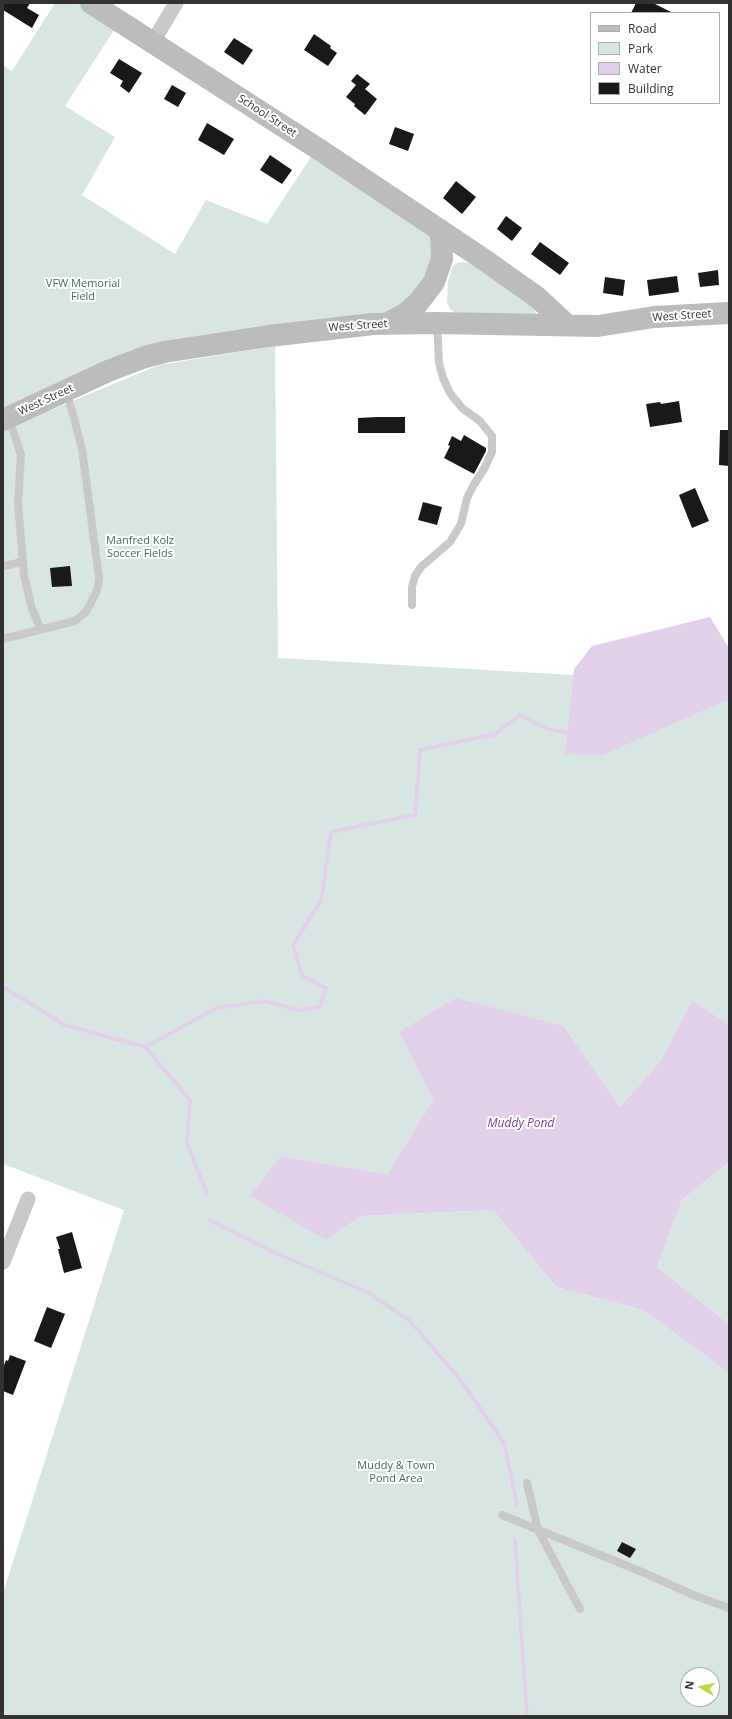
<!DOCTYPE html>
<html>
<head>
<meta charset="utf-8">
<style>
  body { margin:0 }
  #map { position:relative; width:732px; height:1719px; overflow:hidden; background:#fff; font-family:"Open Sans",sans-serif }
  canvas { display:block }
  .frame { position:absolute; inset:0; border:4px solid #323232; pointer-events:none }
  .legend { position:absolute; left:590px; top:12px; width:130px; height:92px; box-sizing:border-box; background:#fff; border:1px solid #adadad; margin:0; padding:5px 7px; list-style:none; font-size:12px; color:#323232 }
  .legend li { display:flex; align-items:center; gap:8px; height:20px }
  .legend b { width:20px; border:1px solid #adadad }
  .north { position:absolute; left:680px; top:1667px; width:40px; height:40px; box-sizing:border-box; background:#fff; border:1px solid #adadad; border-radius:50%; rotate:279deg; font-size:11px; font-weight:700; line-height:16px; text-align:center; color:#323232 }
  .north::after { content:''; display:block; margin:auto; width:14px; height:18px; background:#bbd945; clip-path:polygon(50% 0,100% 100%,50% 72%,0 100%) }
</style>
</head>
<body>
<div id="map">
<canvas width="732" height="1719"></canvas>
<div class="frame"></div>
<ul class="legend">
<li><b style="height:5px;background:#bcbcbc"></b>Road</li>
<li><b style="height:11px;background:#d8e6e3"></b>Park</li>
<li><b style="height:11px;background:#e2d0eb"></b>Water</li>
<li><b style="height:11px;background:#191919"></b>Building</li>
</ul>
<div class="north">N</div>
</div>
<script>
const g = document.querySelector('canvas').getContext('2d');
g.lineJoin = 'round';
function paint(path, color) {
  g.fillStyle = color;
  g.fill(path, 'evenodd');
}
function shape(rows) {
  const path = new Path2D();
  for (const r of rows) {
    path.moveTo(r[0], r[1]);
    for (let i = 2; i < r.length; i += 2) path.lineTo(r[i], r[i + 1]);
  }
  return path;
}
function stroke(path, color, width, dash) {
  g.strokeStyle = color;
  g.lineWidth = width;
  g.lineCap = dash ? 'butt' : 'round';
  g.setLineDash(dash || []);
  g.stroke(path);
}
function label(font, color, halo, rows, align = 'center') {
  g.font = font + ' "Open Sans",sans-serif';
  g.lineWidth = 4;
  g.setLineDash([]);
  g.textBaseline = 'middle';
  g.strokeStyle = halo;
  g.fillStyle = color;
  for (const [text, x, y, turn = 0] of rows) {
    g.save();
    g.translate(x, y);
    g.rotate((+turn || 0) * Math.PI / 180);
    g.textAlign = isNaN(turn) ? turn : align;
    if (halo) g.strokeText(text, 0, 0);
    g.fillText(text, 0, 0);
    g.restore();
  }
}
const green = shape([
  [55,3,77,3,116,27,65,106,115,137,82,195,175,254,206,200,267,224,313,154,427,227,435,249,429,280,391,315,234,334,3,412,3,65,12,71],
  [465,262,474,265,533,307,536,314,457,314,450,309,447,302,448,282,452,267,457,263],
  [275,346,278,658,729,684,729,1024,692,1000,661,1060,620,1107,564,1026,399,1032,433,1100,387,1174,281,1156,326,1240,361,1216,493,1210,556,1287,643,1310,729,1373,729,1716,3,1716,3,1593,124,1210,3,1164,3,430,159,365],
  [688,1675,712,1675,712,1699,688,1699],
  [729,1162,729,1324,657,1267,682,1200]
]);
const water = shape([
  [710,617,729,648,729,699,603,755,565,754,574,669,592,646],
  [456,998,564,1026,620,1107,661,1060,692,1000,729,1024,729,1162,682,1200,657,1267,729,1324,729,1373,643,1310,556,1287,493,1210,361,1216,326,1240,250,1196,281,1156,387,1174,433,1100,399,1032]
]);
const stream = shape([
  [3,987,65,1025,145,1047,190,1100,187,1143,207,1194],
  [145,1047,217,1008,264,1001,299,1010,320,1007,326,988,302,976,293,945,321,901,331,832,415,815,420,750,495,734,520,715,548,729,572,733],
  [209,1220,280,1255,367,1292,410,1321,462,1382,504,1443,517,1505],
  [515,1540,527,1716]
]);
const building = shape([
  [3,3,30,3,27,8,39,15,32,28,3,10],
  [636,3,653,3,673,13,631,13],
  [314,34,331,46,330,48,337,53,328,66,304,50],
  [234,38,253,50,243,65,224,52],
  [119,59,142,73,129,93,120,86,123,81,110,73],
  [357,74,370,84,365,89,377,99,365,115,354,106,355,104,346,97,356,85,351,81],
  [172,85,186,93,178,107,164,99],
  [207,123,234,139,224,155,198,140],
  [395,127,414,134,408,151,389,144],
  [270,155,292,170,282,184,260,170],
  [456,181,476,197,462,214,443,198],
  [506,216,522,228,512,241,497,229],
  [540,242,569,263,560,275,531,254],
  [718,270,719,285,700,287,698,273],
  [677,276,679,292,649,296,647,280],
  [605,277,625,280,623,296,603,293],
  [679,401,682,422,650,427,646,404,660,402,661,404],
  [377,417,405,417,405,433,358,433,358,418],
  [720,430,729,430,729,466,719,465],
  [464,435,486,448,486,451,474,474,444,458,450,446,448,445,452,436,461,441],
  [695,488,709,521,692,528,679,495],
  [423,502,442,507,437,525,418,520],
  [70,566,72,586,52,587,50,568],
  [72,1232,82,1268,64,1273,58,1249,60,1249,56,1237],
  [47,1307,65,1314,51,1348,34,1341],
  [10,1355,26,1361,13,1395,3,1391,3,1368,6,1360,8,1361],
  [622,1542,636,1549,630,1558,617,1551]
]);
const lane = shape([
  [9,418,21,455,18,503,24,575,32,609,41,629],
  [3,566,23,562],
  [412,605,412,587,415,576,421,567,450,542,461,524,467,498,473,486,484,469,492,452,492,436,480,421,462,408,450,393,443,378,439,363,437,323],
  [3,639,75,621,86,612,97,591,99,578,82,449,67,392],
  [527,1483,538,1530,580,1609],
  [502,1515,642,1572,698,1597,729,1608]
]);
const street = shape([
  [153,42,176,3],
  [3,1262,28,1199]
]);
const secondary = shape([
  [91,3,320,150,486,261,538,298,567,325],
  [388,323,405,314,418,303,434,282,442,259,441,232],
  [3,420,108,371,145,357,164,352,269,336,373,324,437,323,598,326,654,317,729,313]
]);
const streetNames = [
  ["School Street",267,116,33],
  ["West Street",682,316,-4],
  ["West Street",358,326,-4],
  ["West Street",46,400,-25]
];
const parkNames = [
  ["VFW Memorial",83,284],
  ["Field",83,297],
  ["Manfred Kolz",140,541],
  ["Soccer Fields",140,554],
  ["Muddy & Town",396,1466],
  ["Pond Area",396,1479]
];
const waterNames = [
  ["Muddy Pond",521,1124]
];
paint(green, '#d8e6e3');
paint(water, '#e2d0eb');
stroke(stream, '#e2d0eb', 4);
paint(building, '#191919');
stroke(lane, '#c9c9c9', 8);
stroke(street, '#c9c9c9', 15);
stroke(secondary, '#bcbcbc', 22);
label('11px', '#323232', '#fff', streetNames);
label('11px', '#426c64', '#fff', parkNames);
label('italic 12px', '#764590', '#fff', waterNames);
</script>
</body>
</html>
